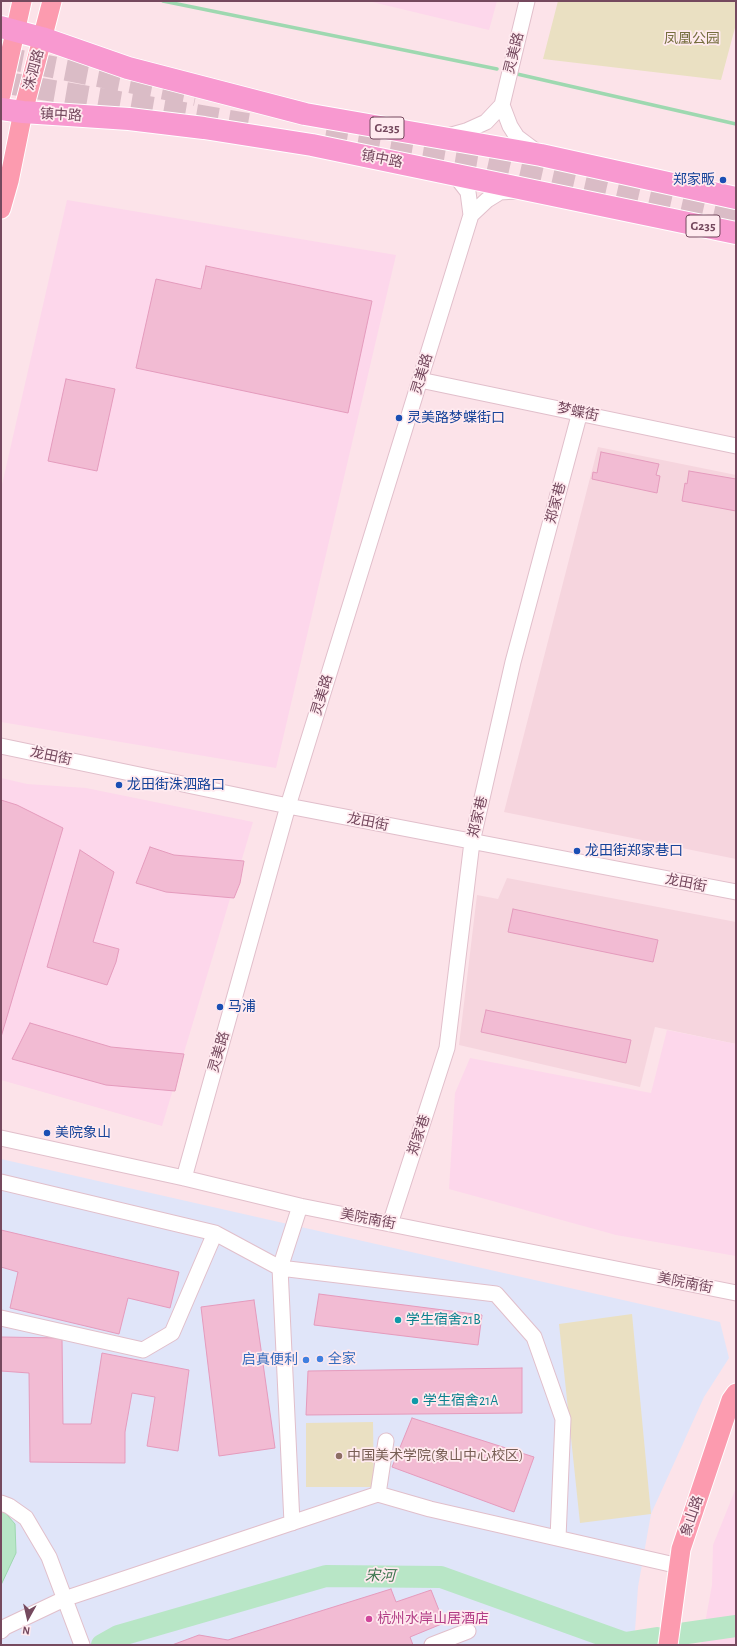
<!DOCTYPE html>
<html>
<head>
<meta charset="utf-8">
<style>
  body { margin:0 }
  #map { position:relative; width:737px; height:1646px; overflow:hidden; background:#fce3e9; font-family:"Alegreya Sans",sans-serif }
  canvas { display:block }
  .frame { position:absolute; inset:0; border:2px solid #75495e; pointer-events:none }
  .north { position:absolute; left:8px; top:1598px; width:40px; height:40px; -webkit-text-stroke:3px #ffeaef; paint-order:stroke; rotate:188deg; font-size:11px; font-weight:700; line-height:16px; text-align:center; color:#75495e }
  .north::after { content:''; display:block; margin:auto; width:14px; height:18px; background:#75495e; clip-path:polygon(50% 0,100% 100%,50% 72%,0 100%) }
</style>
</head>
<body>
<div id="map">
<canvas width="737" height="1646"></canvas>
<div class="frame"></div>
<div class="north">N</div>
</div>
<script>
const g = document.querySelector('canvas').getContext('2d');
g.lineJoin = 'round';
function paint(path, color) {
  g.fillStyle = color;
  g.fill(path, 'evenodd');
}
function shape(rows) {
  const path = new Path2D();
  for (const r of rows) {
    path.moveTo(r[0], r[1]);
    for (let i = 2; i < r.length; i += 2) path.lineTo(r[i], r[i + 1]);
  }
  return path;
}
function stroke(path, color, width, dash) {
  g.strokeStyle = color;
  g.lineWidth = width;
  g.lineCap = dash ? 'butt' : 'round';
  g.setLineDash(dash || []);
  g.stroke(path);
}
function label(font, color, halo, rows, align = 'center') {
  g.font = font + ' "Alegreya Sans","Noto Sans SC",sans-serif';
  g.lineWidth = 3.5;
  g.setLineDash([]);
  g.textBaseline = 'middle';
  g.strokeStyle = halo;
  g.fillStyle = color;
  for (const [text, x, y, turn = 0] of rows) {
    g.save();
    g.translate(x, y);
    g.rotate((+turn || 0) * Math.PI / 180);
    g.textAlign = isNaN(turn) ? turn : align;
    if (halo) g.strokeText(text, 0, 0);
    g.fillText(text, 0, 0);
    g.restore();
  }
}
const residential = shape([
  [598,447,736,475,736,859,504,812],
  [507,878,736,922,736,1044,655,1027,640,1087,459,1045,477,895,498,899]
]);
const commercial = shape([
  [368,1,497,1,489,30],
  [67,200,396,255,276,768,1,722,1,489],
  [1,778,27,784,86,788,253,822,162,1126,1,1080],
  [667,1030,736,1044,736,1256,616,1235,449,1189,455,1093,470,1058,651,1093],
  [736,1488,736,1645,701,1645,712,1585,713,1545]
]);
const education = shape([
  [1,1159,720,1322,729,1358,704,1397,651,1514,638,1587,634,1645,1,1645]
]);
const green = shape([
  [558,1,736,1,736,24,721,80,543,59],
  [632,1314,651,1514,580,1523,559,1324],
  [373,1422,374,1487,306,1487,306,1423]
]);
const water = shape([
  [1,1508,15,1524,16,1553,1,1585,1,1508]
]);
const stream = shape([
  [163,1,497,69],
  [517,74,736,124]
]);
const river = shape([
  [680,1634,736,1626],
  [102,1645,118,1636,326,1576,441,1577,625,1643,657,1638]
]);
const building = shape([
  [206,266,372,301,348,413,136,368,156,279,201,289,206,266],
  [66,379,115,389,97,471,48,461,66,379],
  [601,452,659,464,656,475,660,476,657,493,592,479,593,472,597,473,601,452],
  [689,471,736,479,736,511,682,501,685,483,687,484,689,471],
  [1,800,17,805,63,828,1,1037,1,800],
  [150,847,174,855,244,861,240,883,234,898,166,892,136,883,150,847],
  [80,850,114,872,93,942,119,949,116,962,107,985,47,967,80,850],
  [513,909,658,940,653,962,508,932,513,909],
  [486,1010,631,1040,626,1063,481,1032,486,1010],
  [30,1023,111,1047,184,1054,175,1091,106,1085,12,1059,30,1023],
  [1,1230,179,1272,170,1308,128,1298,119,1334,10,1308,18,1272,1,1267,1,1230],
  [319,1294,482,1315,478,1345,314,1325,319,1294],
  [254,1300,275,1448,219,1456,201,1307,254,1300],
  [1,1337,62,1338,63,1424,91,1424,102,1353,189,1370,178,1451,147,1446,155,1397,132,1393,125,1432,125,1463,30,1462,29,1373,1,1371,1,1337],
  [522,1368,522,1413,306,1415,308,1371,522,1368],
  [412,1418,534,1457,514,1512,392,1467,412,1418],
  [391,1589,396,1602,431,1590,444,1623,410,1637,413,1645,172,1645,199,1635,228,1640,391,1589]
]);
const highwayTunnel = shape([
  [1,57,196,95],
  [1,82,248,124],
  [325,138,487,165,736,221]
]);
const minor = shape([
  [502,105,510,126,517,137,537,152],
  [448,136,466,131,486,122,502,105,527,1],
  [471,215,487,200,500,192,516,191],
  [420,380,736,446],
  [1,746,288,806,736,892],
  [1,1138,184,1178,300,1206,736,1293],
  [184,1178,288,806,471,215,468,192,458,179,450,176],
  [1,1182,215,1233,280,1268,496,1294,534,1337,563,1419,558,1538],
  [390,1224,447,1048,472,842,513,662,580,412],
  [1,1318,143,1350,172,1333,215,1233],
  [378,1494,386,1441],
  [1,1503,9,1506,26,1518,49,1557,82,1645],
  [292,1523,280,1268,300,1206],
  [1,1631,5,1627,64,1599,378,1494,430,1509,679,1566],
  [432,1645,468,1631]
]);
const major = shape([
  [1,95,22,1],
  [1,209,9,181,23,112,52,1],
  [668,1645,681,1549,731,1400,736,1393]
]);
const highway = shape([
  [1,27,42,38,128,68,305,114,541,155,736,198],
  [1,109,23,112,129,119,204,128,312,145,736,233]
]);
const markers = [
  [723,180,4,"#1a4fb4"],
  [399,418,4,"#1a4fb4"],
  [119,785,4,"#1a4fb4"],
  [577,851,4,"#1a4fb4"],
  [220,1007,4,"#1a4fb4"],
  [47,1133,4,"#1a4fb4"],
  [398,1320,4,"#0f9aa8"],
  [320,1359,4,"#3f7fe0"],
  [306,1360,4,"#3f7fe0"],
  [415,1401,4,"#0f9aa8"],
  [339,1456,4,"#8d6e63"],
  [369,1619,4,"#d1479c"]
];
const shields = [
  [387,128,34],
  [703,226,34]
];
const shieldNames = [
  ["G235",387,128],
  ["G235",703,226]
];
const parkNames = [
  ["凤凰公园",692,39]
];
const streetNames = [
  ["灵美路",514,53,-76],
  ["洙泗路",34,70,-75],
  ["镇中路",61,115,3],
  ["镇中路",382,159,11],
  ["灵美路",422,374,-73],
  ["梦蝶街",578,412,12],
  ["郑家巷",556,503,-75],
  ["灵美路",322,695,-73],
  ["龙田街",51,756,12],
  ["郑家巷",478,817,-77],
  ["龙田街",368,822,11],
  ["龙田街",686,883,11],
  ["灵美路",219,1052,-74],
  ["郑家巷",419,1135,-72],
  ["美院南街",368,1219,11],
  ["美院南街",685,1283,11],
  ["象山路",692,1516,-71]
];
const transitNames = [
  ["郑家畈",715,180,"right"],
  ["灵美路梦蝶街口",407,418],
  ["龙田街洙泗路口",127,785],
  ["龙田街郑家巷口",585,851],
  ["马浦",228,1007],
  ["美院象山",55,1133]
];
const cultureNames = [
  ["学生宿舍21B",406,1320],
  ["学生宿舍21A",423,1401]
];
const shopNames = [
  ["全家",328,1359],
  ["启真便利",298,1360,"right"]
];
const educationNames = [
  ["中国美术学院(象山中心校区)",347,1456]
];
const hotelNames = [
  ["杭州水岸山居酒店",377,1619]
];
const waterNames = [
  ["宋河",380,1576,1]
];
paint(residential, '#f6d5de');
paint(commercial, '#fdd7eb');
paint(education, '#e0e5f9');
paint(green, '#eae0c2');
paint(water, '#b8e6c6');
stroke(water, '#9ed8b0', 1);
stroke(stream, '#9ed8b0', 3.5);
stroke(river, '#b8e6c6', 22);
paint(building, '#f2bbd3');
stroke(building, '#e59bbd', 1);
stroke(highwayTunnel, '#dabcc6', 22, [22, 11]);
stroke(minor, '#e1bfcb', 17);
stroke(major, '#fff', 21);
stroke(highway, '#fff', 24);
stroke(minor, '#fff', 15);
stroke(major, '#fc9baf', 19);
stroke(highway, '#f899d0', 22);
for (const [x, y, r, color] of markers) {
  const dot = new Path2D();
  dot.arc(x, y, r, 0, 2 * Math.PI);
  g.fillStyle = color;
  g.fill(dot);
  stroke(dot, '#ffeaef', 1.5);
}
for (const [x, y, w] of shields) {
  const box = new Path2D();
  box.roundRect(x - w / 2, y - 11, w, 22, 3);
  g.fillStyle = '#ffeaef';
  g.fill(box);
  stroke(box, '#75495e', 1);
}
label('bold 13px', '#75495e', null, shieldNames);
label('14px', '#756e3e', '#ffeaef', parkNames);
label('14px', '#75495e', '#ffeaef', streetNames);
label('14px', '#164399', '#ffeaef', transitNames, 'left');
label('14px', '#0d838f', '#ffeaef', cultureNames, 'left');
label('14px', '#366cbe', '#ffeaef', shopNames, 'left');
label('14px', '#785e54', '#ffeaef', educationNames, 'left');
label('14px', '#b23c85', '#ffeaef', hotelNames, 'left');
label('italic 15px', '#3a744c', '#ffeaef', waterNames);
</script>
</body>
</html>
